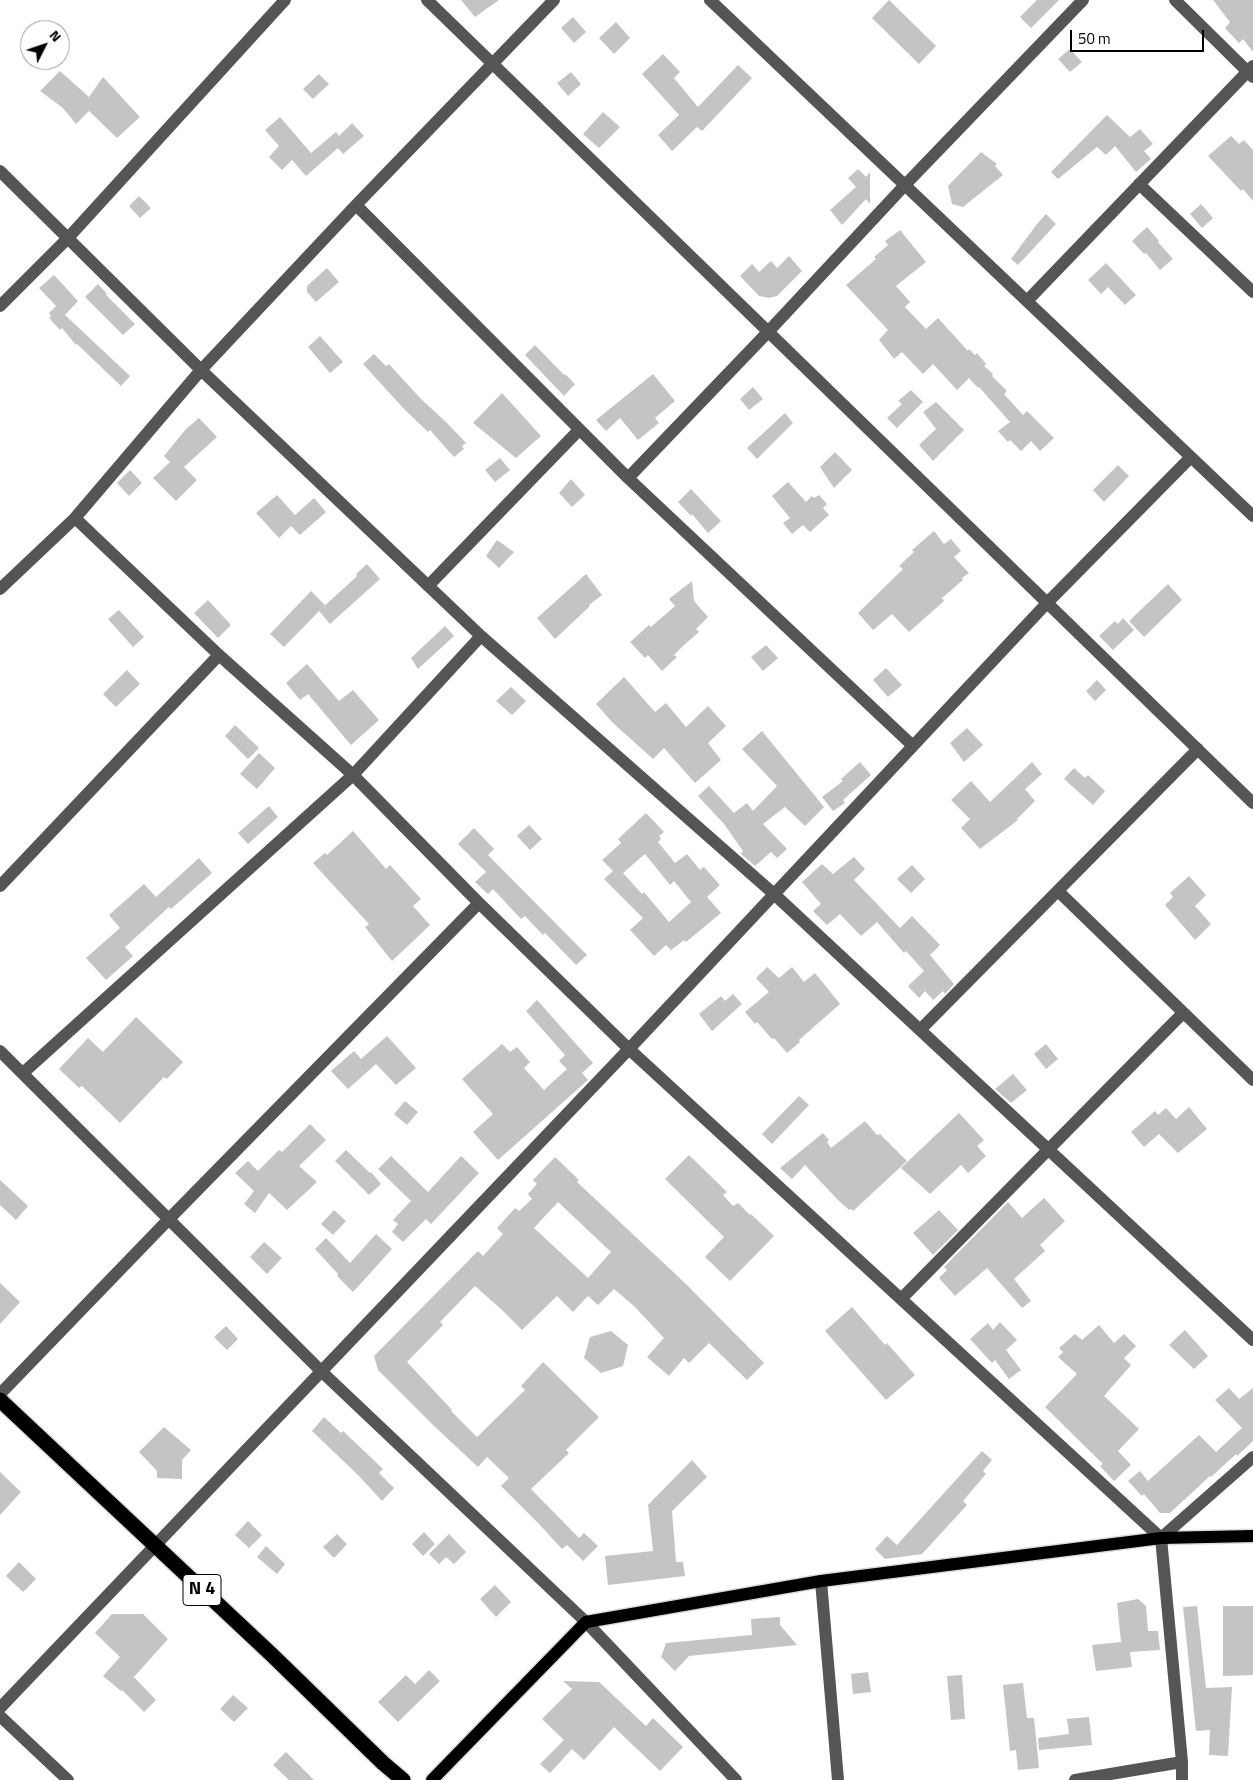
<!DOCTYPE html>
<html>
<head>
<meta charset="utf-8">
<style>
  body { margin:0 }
  #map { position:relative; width:1253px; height:1780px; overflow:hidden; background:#fff; font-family:"Titillium Web",sans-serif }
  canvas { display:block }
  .north { position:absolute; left:20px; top:20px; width:50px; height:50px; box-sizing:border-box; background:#fff; border:1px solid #999; border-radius:50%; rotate:49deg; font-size:14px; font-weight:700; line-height:20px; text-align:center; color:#000 }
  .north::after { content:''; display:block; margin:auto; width:18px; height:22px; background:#000; clip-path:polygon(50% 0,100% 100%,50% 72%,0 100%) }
  .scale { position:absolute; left:1070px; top:30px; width:134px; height:22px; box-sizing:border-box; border:2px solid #000; border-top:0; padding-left:6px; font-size:15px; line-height:18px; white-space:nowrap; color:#000; -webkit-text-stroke:4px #fff; paint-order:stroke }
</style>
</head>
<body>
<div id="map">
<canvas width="1253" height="1780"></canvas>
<div class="north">N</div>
<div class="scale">50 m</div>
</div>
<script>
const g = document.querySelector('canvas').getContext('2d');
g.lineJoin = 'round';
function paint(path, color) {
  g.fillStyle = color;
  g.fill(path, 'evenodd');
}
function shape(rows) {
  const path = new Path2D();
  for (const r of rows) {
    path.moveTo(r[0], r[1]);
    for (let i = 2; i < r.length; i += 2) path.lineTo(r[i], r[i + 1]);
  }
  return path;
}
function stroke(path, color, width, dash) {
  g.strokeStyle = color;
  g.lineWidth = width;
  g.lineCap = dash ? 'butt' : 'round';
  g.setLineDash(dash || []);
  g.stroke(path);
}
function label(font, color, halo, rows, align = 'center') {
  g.font = font + ' "Titillium Web",sans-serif';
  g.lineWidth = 4;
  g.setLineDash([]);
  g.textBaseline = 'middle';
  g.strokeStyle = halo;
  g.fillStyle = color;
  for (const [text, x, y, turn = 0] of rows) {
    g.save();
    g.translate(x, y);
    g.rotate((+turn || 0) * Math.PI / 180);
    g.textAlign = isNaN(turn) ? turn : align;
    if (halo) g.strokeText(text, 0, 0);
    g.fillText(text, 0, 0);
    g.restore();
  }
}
const building = shape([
  [461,0,499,0,475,17],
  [889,0,936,46,919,64,872,18],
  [1037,0,1059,0,1031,28,1020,17],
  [1213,0,1253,0,1253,52,1243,39,1239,43,1225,28,1230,22],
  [573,17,586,32,574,43,561,28],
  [616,22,630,38,614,54,599,38],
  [1070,49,1082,62,1070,72,1058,59],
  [663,54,680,72,674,78,698,107,738,65,752,78,702,131,697,127,672,151,658,135,679,115,642,74],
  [60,71,89,97,103,77,140,117,117,138,89,111,76,124,63,108,40,91],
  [571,72,581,84,568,96,557,83],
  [319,74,329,84,313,99,303,89],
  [603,112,620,127,599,148,583,134],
  [1107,115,1130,137,1140,129,1153,144,1144,151,1151,159,1136,172,1115,146,1106,155,1097,147,1058,179,1051,172],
  [280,117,311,153,336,132,339,136,352,123,364,136,343,154,338,148,306,176,292,160,282,170,269,157,279,146,265,130],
  [1231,136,1239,144,1244,140,1253,150,1253,201,1243,189,1241,191,1208,156],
  [981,152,997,164,995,166,1003,175,963,207,952,204,948,186],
  [858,169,866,177,870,172,870,204,866,199,842,225,830,210,856,187,848,178],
  [139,196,151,208,140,218,129,206],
  [1201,204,1213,218,1202,228,1190,214],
  [1046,214,1056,224,1018,265,1011,259,1037,224],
  [1147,227,1159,241,1158,242,1173,259,1160,270,1146,253,1144,254,1132,241],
  [900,230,926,262,896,286,910,302,905,307,926,329,938,318,968,351,969,349,975,355,977,353,986,364,984,366,993,374,992,376,1007,391,1004,394,1023,415,1027,411,1054,438,1040,451,1031,441,1021,451,1010,440,1008,442,998,431,1010,422,979,387,978,388,969,378,957,390,933,364,923,374,902,352,894,359,879,340,888,330,846,285,876,259,874,257,888,245,885,241],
  [789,256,802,271,777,296,769,298,759,296,740,276,752,264,759,272,771,261,777,268],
  [1106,263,1136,295,1125,305,1108,287,1101,294,1088,280],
  [327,268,339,282,316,302,307,292,307,286],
  [54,275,78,301,65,315,130,376,121,386,77,344,76,345,62,328,60,330,49,318,51,316,49,313,56,306,58,308,39,288],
  [98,284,107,294,106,295,135,324,123,335,85,297],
  [320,336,343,362,330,373,308,347],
  [535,345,564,375,565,374,575,384,564,396,525,355],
  [374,354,386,366,389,364,421,399,447,423,466,443,462,446,464,449,454,457,430,430,428,432,404,409,363,364],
  [653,374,675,401,655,418,659,423,638,440,620,418,606,431,596,420],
  [753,387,763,399,749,410,740,399],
  [911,390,923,402,897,428,887,418,902,404,898,401],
  [502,393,541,436,516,458,473,423],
  [936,402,964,430,933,461,919,445,936,429,923,412],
  [785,413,793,423,757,459,747,448],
  [199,418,217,437,184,467,197,480,176,501,153,478,170,462,164,456,186,429],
  [835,452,852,470,834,488,820,467],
  [500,458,510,470,495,482,485,470],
  [1118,465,1129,476,1104,502,1093,490],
  [130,470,142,483,129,496,117,483],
  [571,479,585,495,572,507,559,493],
  [788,482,806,502,812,496,814,498,819,495,827,504,823,508,829,515,810,532,803,525,792,534,783,523,790,518,772,496],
  [691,489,721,521,708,533,692,514,691,516,678,502],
  [277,495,295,515,314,498,326,512,300,535,291,526,279,538,256,513],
  [934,531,944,544,951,539,961,551,954,557,969,573,962,578,963,580,942,598,944,601,909,632,892,614,873,630,858,613,903,569,899,566,914,552,912,550],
  [497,540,514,552,499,568,486,556],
  [367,564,380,579,330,624,319,611,357,576,356,574],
  [586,574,602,595,589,605,590,606,555,639,537,618],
  [692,581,694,601,708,617,696,629,699,632,683,646,674,655,677,657,662,671,648,655,645,658,630,642,649,625,651,627,675,606,669,599],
  [1168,584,1182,600,1144,637,1129,621],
  [311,591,325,605,284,647,270,634],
  [208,600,231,625,218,638,194,613],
  [119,610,144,637,133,647,108,619],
  [1123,618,1134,630,1113,650,1099,636,1115,621,1118,624],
  [445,626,454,636,418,669,411,658],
  [766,645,778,658,763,671,751,657],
  [307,664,339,701,353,690,379,720,351,745,308,694,300,700,286,683],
  [886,668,902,685,888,697,873,680],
  [127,670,140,684,116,707,103,694],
  [624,677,655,712,666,703,686,727,708,706,726,726,708,743,721,760,695,783,664,748,653,759,613,723,596,704],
  [1097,680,1106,690,1095,701,1086,691],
  [511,687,526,701,512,715,496,701],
  [235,725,259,748,248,759,225,736],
  [967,728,983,745,964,762,950,743],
  [762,731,824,807,805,826,785,807,763,824,787,849,777,858,771,852,755,866,741,854,743,851,724,824,698,796,709,786,734,813,747,803,753,811,777,786,742,749],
  [259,753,275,768,257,789,240,774],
  [860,762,871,775,843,800,845,803,833,811,822,797,843,781,841,779],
  [1032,762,1042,774,1025,789,1035,801,1017,819,1018,820,980,849,961,828,970,819,951,800,971,781,990,802],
  [1074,768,1085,778,1088,775,1105,791,1093,805,1064,779],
  [269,806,278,817,248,844,238,833],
  [646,813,664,832,659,836,661,839,658,842,675,863,687,854,700,870,704,867,720,885,707,897,721,913,686,942,684,940,671,950,666,945,654,956,630,930,643,918,604,879,613,871,602,860,621,843,618,839],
  [645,854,670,885,674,881,691,902,669,922,644,892,642,894,623,873],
  [529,825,542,839,530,850,517,836],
  [474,828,494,849,488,855,587,955,576,965,545,933,543,935,525,916,521,919,493,889,488,894,475,882,486,872,458,844],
  [353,831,386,869,390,865,421,899,413,906,430,925,392,961,365,927,369,924,313,863,325,853,327,855],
  [854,857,865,869,854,880,900,928,912,916,940,945,930,955,954,984,945,994,943,991,933,1000,925,991,919,998,908,986,924,971,906,951,904,953,877,922,861,936,840,914,827,925,813,911,821,904,802,882,822,864,833,874],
  [199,858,212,873,171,909,169,907,125,947,133,956,106,980,86,958,120,928,109,915,144,884,156,897],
  [912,865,925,879,911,893,897,879],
  [1189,876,1206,895,1195,906,1211,924,1195,940,1165,905,1173,897,1170,893],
  [767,967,779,978,792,967,804,982,815,973,840,1004,799,1040,800,1042,787,1053,774,1038,772,1039,757,1022,755,1024,745,1012,769,992,756,978],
  [733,994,742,1004,712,1031,699,1014,721,996,725,1001],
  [537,1000,593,1063,582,1073,588,1080,498,1160,473,1132,493,1114,462,1079,502,1044,510,1052,517,1047,530,1062,524,1068,544,1090,567,1069,559,1061,565,1055,526,1011],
  [136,1017,183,1062,167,1079,164,1077,120,1123,82,1086,79,1088,59,1069,88,1038,103,1052],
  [387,1036,416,1068,396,1085,376,1064,348,1089,331,1071,354,1051,361,1059],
  [1046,1044,1058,1059,1046,1069,1034,1054],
  [1013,1074,1027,1090,1011,1103,995,1089],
  [799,1096,809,1105,772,1144,762,1134],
  [405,1101,418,1112,407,1125,394,1114],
  [1189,1107,1207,1129,1178,1153,1159,1134,1144,1147,1131,1132,1155,1111,1158,1115,1166,1108,1176,1119],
  [959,1113,984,1140,977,1146,986,1156,968,1173,961,1165,930,1194,901,1168],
  [865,1121,877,1135,880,1134,907,1161,853,1211,851,1209,849,1210,837,1199,805,1165,792,1179,780,1168,823,1133,829,1140,827,1142,831,1148],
  [310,1124,326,1140,299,1166,317,1182,287,1210,269,1193,255,1213,244,1204,254,1191,235,1173,248,1161,258,1171,279,1150,282,1152],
  [346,1150,370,1173,371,1172,381,1184,369,1195,335,1161],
  [689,1155,727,1192,723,1195,733,1206,738,1203,750,1215,751,1214,774,1236,730,1281,705,1257,724,1237,665,1179],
  [391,1156,428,1192,461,1156,479,1173,431,1224,426,1219,403,1242,392,1232,398,1224,393,1220,411,1201,378,1169],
  [555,1157,579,1180,577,1182,685,1283,764,1363,747,1380,709,1343,689,1363,684,1358,669,1376,647,1357,664,1338,634,1306,614,1289,598,1305,588,1296,573,1312,557,1296,522,1330,502,1310,475,1286,440,1322,443,1325,407,1362,452,1410,451,1411,477,1437,525,1390,521,1386,543,1362,599,1417,566,1450,569,1453,531,1489,579,1538,584,1533,598,1546,583,1561,567,1545,562,1549,539,1524,501,1486,509,1478,487,1457,478,1467,434,1426,378,1370,374,1356,478,1251,483,1256,503,1234,497,1228,515,1208,519,1211,532,1199,528,1194,537,1184,533,1180],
  [558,1202,611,1252,588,1278,534,1228],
  [0,1180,28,1206,16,1220,0,1205],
  [1044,1198,1065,1221,1040,1245,1045,1251,1014,1279,1031,1301,1022,1308,987,1268,955,1296,939,1278,947,1270,944,1267,1008,1202,1022,1218],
  [334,1210,346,1221,333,1235,321,1224],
  [939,1210,958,1230,933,1255,913,1233],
  [376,1234,392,1249,353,1292,337,1276,338,1274,315,1249,326,1238,350,1263],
  [264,1242,282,1258,267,1274,250,1257],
  [0,1283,20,1302,0,1324],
  [852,1307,885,1345,887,1343,915,1375,886,1400,825,1331],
  [1000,1322,1017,1340,1006,1350,1021,1370,1009,1379,995,1360,992,1363,970,1339,988,1323,993,1330],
  [1099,1325,1114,1343,1124,1334,1136,1346,1124,1358,1131,1365,1104,1396,1139,1429,1118,1451,1131,1465,1114,1481,1100,1466,1103,1464,1045,1407,1077,1374,1058,1357,1063,1352,1059,1348,1075,1334,1082,1340],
  [226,1326,238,1339,227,1350,214,1337],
  [1185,1330,1208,1356,1194,1369,1169,1345],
  [611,1331,628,1345,623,1366,601,1373,584,1358,590,1337],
  [1229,1388,1239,1399,1253,1388,1253,1441,1237,1456,1236,1454,1211,1477,1210,1476,1170,1513,1160,1513,1144,1494,1142,1496,1128,1481,1140,1471,1148,1481,1199,1435,1216,1452,1242,1428,1215,1400],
  [324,1417,341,1433,343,1431,383,1469,379,1473,394,1488,382,1501,359,1476,312,1431],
  [164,1427,191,1450,182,1460,182,1479,157,1478,157,1471,139,1452],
  [982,1451,992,1460,983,1471,986,1474,963,1501,967,1505,922,1554,885,1559,875,1549,887,1536,897,1545],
  [692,1460,707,1477,672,1511,676,1562,683,1562,685,1576,608,1585,605,1556,653,1551,648,1505],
  [0,1472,21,1492,0,1515],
  [248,1521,262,1535,249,1548,235,1535],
  [424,1532,435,1544,423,1556,412,1544],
  [337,1534,347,1544,334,1558,323,1547],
  [449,1534,466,1552,454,1564,446,1557,439,1564,429,1554],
  [266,1546,285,1564,277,1574,257,1557],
  [19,1562,36,1579,23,1592,6,1576],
  [495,1585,511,1602,496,1617,480,1599],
  [1138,1599,1146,1606,1148,1631,1158,1631,1160,1650,1130,1652,1132,1667,1096,1671,1092,1645,1121,1642,1117,1603],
  [1197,1606,1206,1688,1232,1687,1228,1756,1209,1755,1210,1730,1196,1731,1183,1607],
  [1223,1606,1253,1606,1253,1675,1223,1676],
  [112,1614,143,1614,168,1639,134,1677,156,1700,144,1712,122,1690,121,1691,103,1676,120,1657,95,1633],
  [780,1617,780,1625,797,1645,689,1656,675,1671,661,1657,666,1643,752,1635,751,1619],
  [429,1670,440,1681,398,1722,378,1702,406,1675,415,1684],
  [868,1672,871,1692,853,1694,851,1674],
  [962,1675,965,1719,951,1720,947,1676],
  [563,1681,599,1682,646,1726,653,1718,683,1747,660,1771,614,1727,584,1760,572,1749,550,1773,540,1764,564,1740,542,1719,572,1689],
  [1023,1683,1027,1718,1034,1718,1039,1768,1018,1770,1016,1750,1010,1751,1003,1685],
  [233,1695,248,1708,234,1722,220,1709],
  [1089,1717,1092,1745,1039,1750,1038,1738,1069,1734,1067,1719],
  [286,1752,314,1780,289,1780,273,1765]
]);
const minor = shape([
  [427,0,1253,803],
  [710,0,1253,516],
  [1175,0,1253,77],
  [0,171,201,370,481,636,774,894,1253,1340],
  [1139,184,1253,292],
  [356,205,628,478,913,746],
  [1027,301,1253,66],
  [0,306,68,238,285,0],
  [628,478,768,332,905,185,1083,0],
  [75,518,219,655,353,775,479,903,629,1049,1161,1538,1182,1762,1182,1780],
  [428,586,579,430],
  [0,589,75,518,201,370,356,205,554,0],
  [0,886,219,655],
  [1058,891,1253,1080],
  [920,1030,1198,749],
  [0,1051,321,1371,586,1622,736,1780],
  [23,1073,353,775,481,636],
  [902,1298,1183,1013],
  [0,1394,168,1220,479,903],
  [1161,1538,1253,1457],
  [821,1581,838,1780],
  [0,1708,629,1049,1047,603,1191,457],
  [0,1716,68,1780],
  [1075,1780,1182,1762]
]);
const major = shape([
  [432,1780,586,1622,821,1581,1161,1538,1253,1536]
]);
const highway = shape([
  [0,1400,272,1655,383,1763,403,1780]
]);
const shields = [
  [202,1590,38]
];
const shieldNames = [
  ["N 4",202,1590]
];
paint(building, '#c4c4c4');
stroke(major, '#dbdbdb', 15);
stroke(highway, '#dbdbdb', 18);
stroke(minor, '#555', 12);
stroke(major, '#000', 12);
stroke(highway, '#000', 15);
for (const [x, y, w] of shields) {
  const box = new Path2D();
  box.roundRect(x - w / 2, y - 15.5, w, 31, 4);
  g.fillStyle = '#fff';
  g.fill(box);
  stroke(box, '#000', 1);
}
label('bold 18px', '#000', null, shieldNames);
</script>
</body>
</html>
